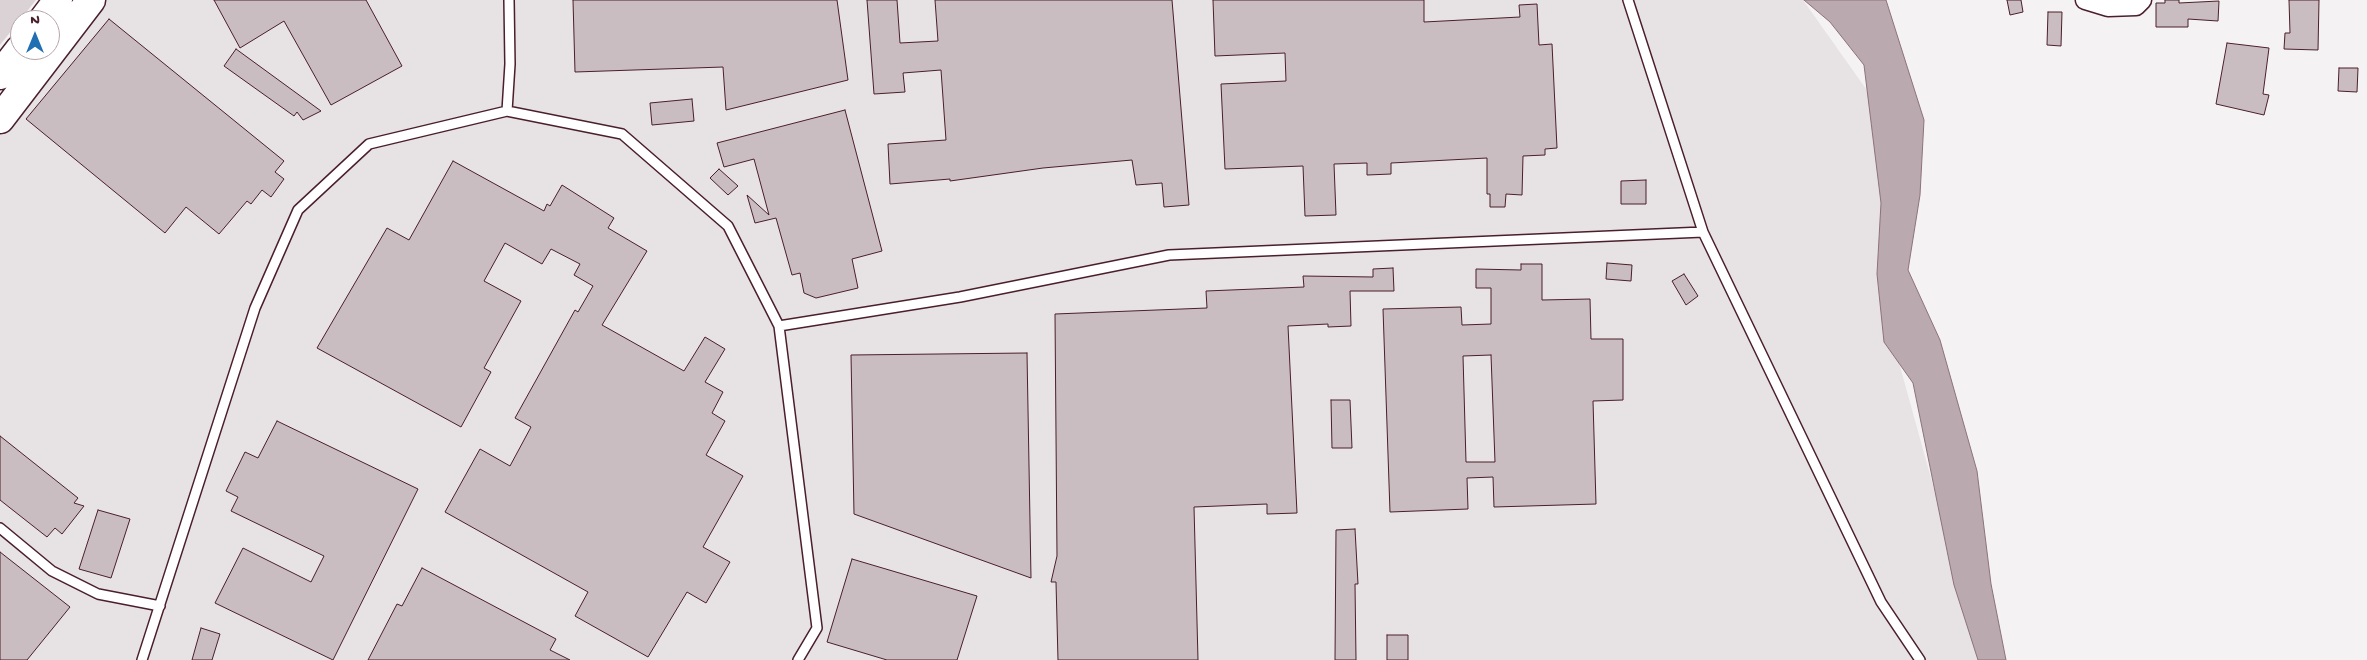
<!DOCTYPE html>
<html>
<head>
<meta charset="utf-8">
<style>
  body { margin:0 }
  #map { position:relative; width:2367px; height:660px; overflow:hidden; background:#f4f2f2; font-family:"Gochi Hand",sans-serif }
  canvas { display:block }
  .north { position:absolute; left:10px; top:10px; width:50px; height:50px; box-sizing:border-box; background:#fff; border:1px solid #b7a5aa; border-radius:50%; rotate:0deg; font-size:14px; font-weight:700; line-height:20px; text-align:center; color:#4a1f2b }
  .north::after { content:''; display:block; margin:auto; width:18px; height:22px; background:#1f6fb2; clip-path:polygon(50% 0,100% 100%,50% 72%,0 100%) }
</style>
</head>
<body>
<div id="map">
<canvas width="2367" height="660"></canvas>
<div class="north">N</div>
</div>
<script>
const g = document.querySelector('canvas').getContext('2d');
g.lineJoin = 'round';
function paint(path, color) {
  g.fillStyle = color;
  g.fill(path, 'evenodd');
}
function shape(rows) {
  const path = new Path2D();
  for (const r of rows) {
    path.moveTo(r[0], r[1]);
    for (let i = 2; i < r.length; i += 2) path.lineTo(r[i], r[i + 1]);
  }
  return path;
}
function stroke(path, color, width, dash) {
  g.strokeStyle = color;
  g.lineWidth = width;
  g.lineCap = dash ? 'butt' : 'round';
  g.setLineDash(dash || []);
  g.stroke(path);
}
const built = shape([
  [77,0,1803,0,1893,127,1878,287,1937,500,1987,660,0,660,0,103]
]);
const green = shape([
  [0,0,36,0,0,45]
]);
const water = shape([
  [1804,0,1886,0,1924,120,1920,195,1908,270,1940,340,1977,471,1991,584,2006,660,1978,660,1954,585,1913,383,1884,342,1877,274,1881,203,1864,65,1830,22,1804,0]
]);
const building = shape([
  [214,0,366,0,402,66,331,105,284,21,240,48,214,0],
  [573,0,837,0,848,80,726,110,723,67,575,72,573,0],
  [867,0,897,0,900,43,938,41,935,0,1172,0,1189,205,1164,207,1162,183,1136,185,1132,160,1043,168,950,181,950,179,890,184,888,144,946,140,941,70,903,73,905,92,874,94,867,0],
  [1213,0,1424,0,1424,22,1520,17,1519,5,1537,4,1539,45,1552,44,1557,148,1545,149,1545,155,1523,156,1522,195,1506,194,1505,207,1490,207,1490,194,1487,194,1487,158,1391,163,1391,174,1367,175,1367,163,1334,164,1336,215,1305,216,1303,166,1225,169,1221,84,1286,81,1285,53,1215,56,1213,0],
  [2007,0,2021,0,2023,12,2010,15,2007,0],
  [2165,0,2179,0,2179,3,2219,1,2218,21,2188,19,2188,27,2156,27,2156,3,2165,3,2165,0],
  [2289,0,2319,0,2318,50,2284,49,2285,33,2290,33,2289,0],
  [2048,12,2062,12,2061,46,2047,45,2048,12],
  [109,19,284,161,275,172,284,179,271,197,262,190,251,204,247,201,219,234,186,207,165,233,26,119,109,19],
  [2227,43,2269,48,2263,94,2269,95,2264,115,2216,104,2227,43],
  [236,49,321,111,303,120,297,112,294,116,224,66,236,49],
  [2339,68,2358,68,2357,92,2338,91,2339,68],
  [692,99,694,121,652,125,650,103,692,99],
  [845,110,882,251,852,259,858,288,816,298,804,293,800,273,792,275,776,218,755,223,747,195,769,215,754,159,724,167,717,143,845,110],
  [453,161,544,211,547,204,550,206,562,185,614,218,608,228,647,251,602,325,684,371,705,337,725,349,705,382,723,392,712,413,725,421,706,455,743,476,703,547,730,562,706,603,687,592,648,657,575,616,588,592,445,512,480,449,510,466,531,427,515,418,575,310,578,312,593,286,574,275,580,264,551,249,542,264,505,243,484,281,521,301,484,368,491,372,461,427,317,348,387,228,409,240,453,161],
  [719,169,738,186,728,195,710,178,719,169],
  [1646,180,1646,204,1621,204,1621,181,1646,180],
  [1607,263,1632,265,1631,281,1606,279,1607,263],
  [1521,264,1542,264,1542,300,1590,299,1591,339,1623,339,1623,400,1593,401,1596,504,1494,507,1493,477,1467,478,1468,509,1390,512,1383,309,1461,307,1462,325,1491,324,1491,288,1476,288,1476,269,1521,270,1521,264],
  [1491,355,1495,462,1466,462,1463,356,1491,355],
  [1393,268,1394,291,1350,291,1351,326,1328,327,1328,324,1288,326,1297,513,1267,514,1267,504,1194,507,1198,660,1058,660,1056,582,1051,582,1057,556,1055,314,1207,308,1206,291,1304,287,1303,276,1373,277,1373,269,1393,268],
  [1684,274,1698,296,1686,305,1672,281,1684,274],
  [1027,353,1031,578,854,514,851,355,1027,353],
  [1331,400,1350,400,1352,448,1332,448,1331,400],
  [277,421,418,489,333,660,215,603,243,548,311,582,324,556,231,511,238,497,226,491,245,452,258,458,277,421],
  [0,436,78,498,74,503,84,506,62,534,55,528,47,537,0,500,0,436],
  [98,510,130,519,111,578,79,569,98,510],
  [1355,529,1358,584,1355,584,1356,660,1335,660,1336,530,1355,529],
  [0,552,70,607,27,660,0,660,0,552],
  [852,559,977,596,957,660,887,660,827,642,852,559],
  [422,568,556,639,550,650,570,660,368,660,397,604,402,606,422,568],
  [201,628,220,634,212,660,192,660,201,628],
  [1387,635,1408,635,1408,660,1387,660,1387,635]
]);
const lane = shape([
  [1628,0,1703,232,1881,602,1920,660],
  [507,111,510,64,509,0],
  [779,326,960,297,1169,255,1703,232],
  [0,528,52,571,98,594,160,606],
  [142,660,255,308,298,210,369,144,507,111,622,134,728,226,779,326,817,628,798,660]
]);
const street = shape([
  [2085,0,2108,7,2136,6,2142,0]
]);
const primary = shape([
  [43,20,58,0],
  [0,75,20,49],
  [0,119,91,0]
]);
paint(built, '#e7e2e3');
paint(green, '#dbd2d5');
paint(water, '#baa9ae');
stroke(water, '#8d727a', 1);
paint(building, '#cabdc1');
stroke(building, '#4a1f2b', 1);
stroke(lane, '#4a1f2b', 12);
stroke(street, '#4a1f2b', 21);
stroke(primary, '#4a1f2b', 31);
stroke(lane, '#fff', 9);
stroke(street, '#fff', 18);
stroke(primary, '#fff', 28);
</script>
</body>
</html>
